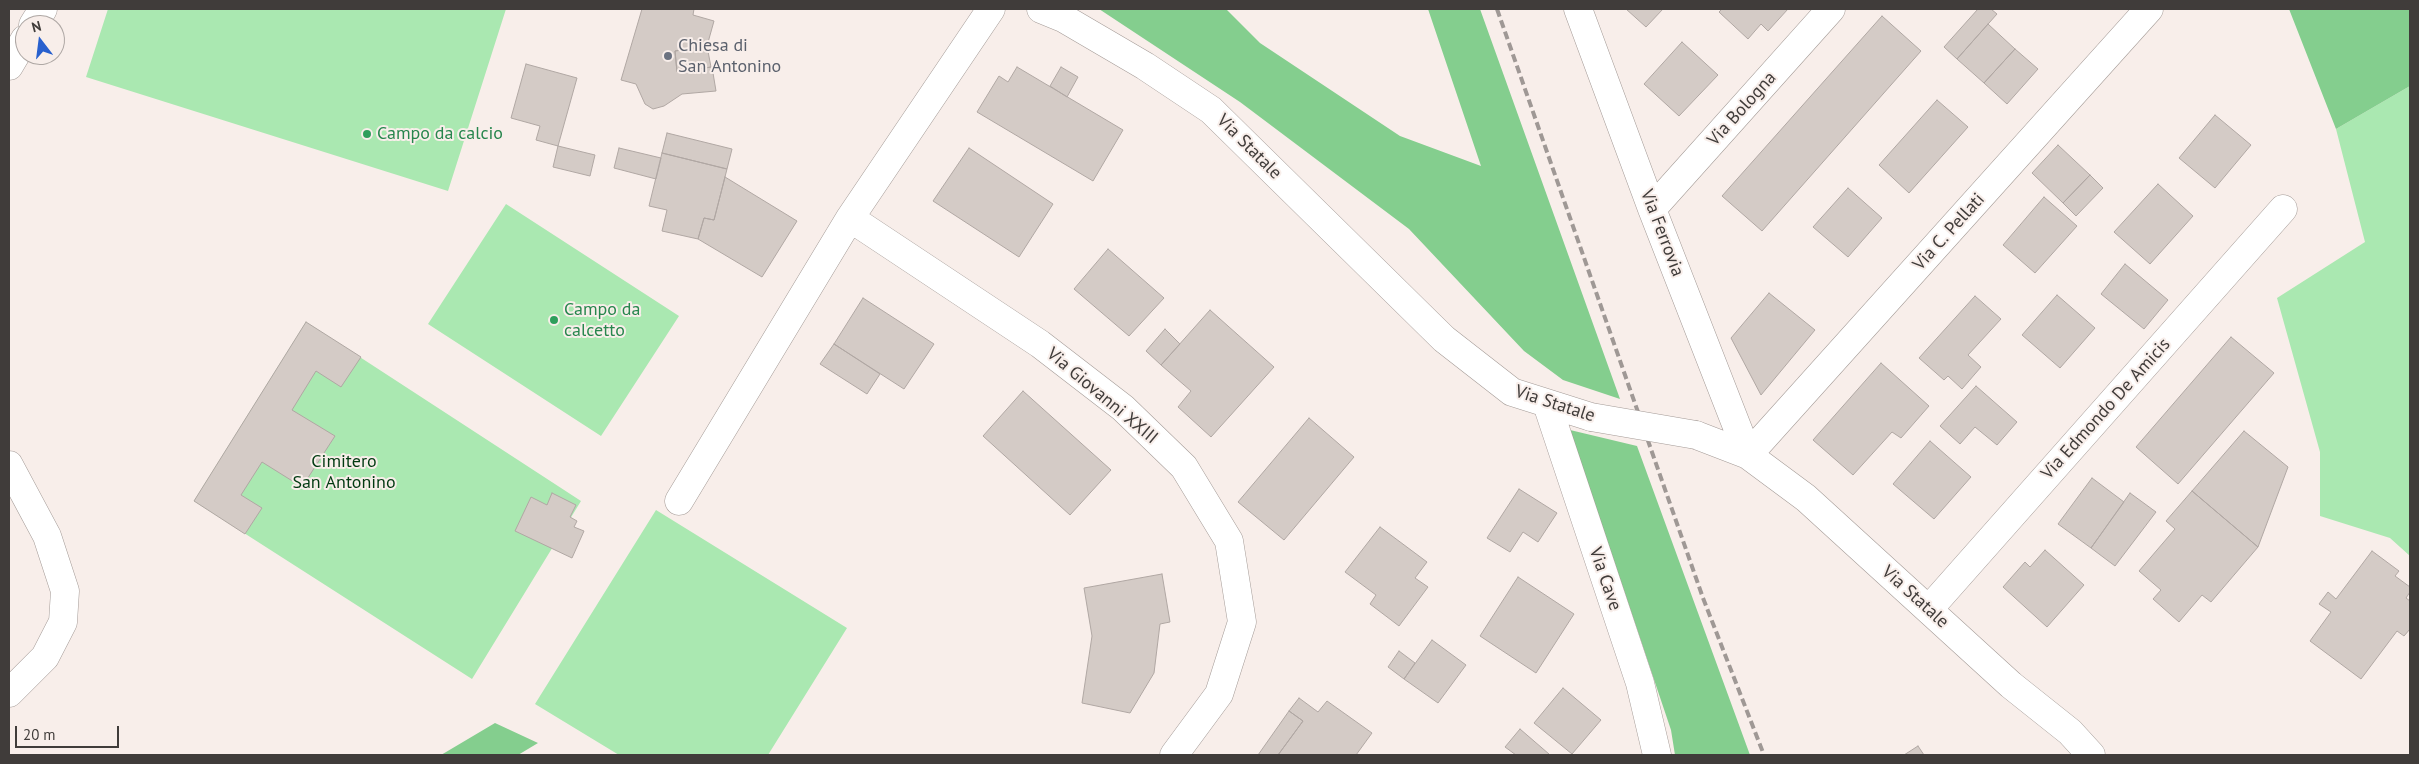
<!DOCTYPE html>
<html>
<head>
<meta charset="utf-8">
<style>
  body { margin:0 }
  #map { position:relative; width:2419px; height:764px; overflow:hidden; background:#f8eeea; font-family:"PT Sans",sans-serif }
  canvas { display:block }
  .frame { position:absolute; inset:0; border:10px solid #403c3a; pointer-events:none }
  .north { position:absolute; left:15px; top:15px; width:50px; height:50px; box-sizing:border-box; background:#f8eeea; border:1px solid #aea7a4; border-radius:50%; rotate:345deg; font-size:14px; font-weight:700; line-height:20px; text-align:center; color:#403c3a }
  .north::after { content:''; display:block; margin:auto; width:18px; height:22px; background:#2860ce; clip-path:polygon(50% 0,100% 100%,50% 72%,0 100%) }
  .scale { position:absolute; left:15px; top:726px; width:104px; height:22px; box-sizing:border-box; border:2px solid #403c3a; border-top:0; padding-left:6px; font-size:15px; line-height:18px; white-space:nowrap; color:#403c3a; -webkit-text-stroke:4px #f8eeea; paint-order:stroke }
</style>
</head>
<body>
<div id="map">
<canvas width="2419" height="764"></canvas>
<div class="frame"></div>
<div class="north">N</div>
<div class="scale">20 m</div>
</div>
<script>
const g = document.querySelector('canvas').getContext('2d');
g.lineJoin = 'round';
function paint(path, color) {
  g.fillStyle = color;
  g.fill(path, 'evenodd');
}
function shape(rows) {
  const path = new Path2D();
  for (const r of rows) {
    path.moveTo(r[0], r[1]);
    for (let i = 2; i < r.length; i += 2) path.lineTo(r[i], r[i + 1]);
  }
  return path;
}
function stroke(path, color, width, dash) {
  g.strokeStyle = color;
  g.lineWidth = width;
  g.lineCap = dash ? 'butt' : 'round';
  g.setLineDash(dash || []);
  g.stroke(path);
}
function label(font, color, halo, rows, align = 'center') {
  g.font = font + ' "PT Sans",sans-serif';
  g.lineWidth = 4;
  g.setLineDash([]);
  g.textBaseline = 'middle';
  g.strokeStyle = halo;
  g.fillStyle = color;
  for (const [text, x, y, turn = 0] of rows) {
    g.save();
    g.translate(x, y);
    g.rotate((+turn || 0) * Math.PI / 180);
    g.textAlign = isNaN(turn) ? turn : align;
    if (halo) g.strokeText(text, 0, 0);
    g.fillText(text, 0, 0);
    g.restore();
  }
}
const green = shape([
  [108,9,506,9,448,191,86,77],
  [2410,86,2410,556,2390,538,2320,516,2320,452,2277,298,2365,242,2336,129],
  [506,204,679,316,601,436,428,324],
  [306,322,581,501,472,679,194,501],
  [656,510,847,628,768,755,619,755,535,704]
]);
const forest = shape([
  [1099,9,1226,9,1260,43,1400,136,1481,166,1428,9,1480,9,1620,399,1563,380,1524,351,1409,229,1240,102],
  [2289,9,2410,9,2410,86,2336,129],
  [1570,430,1637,446,1750,755,1675,755,1671,730],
  [495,723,538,743,518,755,441,755]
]);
const building = shape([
  [642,9,694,9,693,15,714,21,707,46,675,51,677,72,712,67,716,91,682,94,664,106,653,109,645,104,636,84,621,80,642,9],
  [1626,9,1663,9,1646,27,1626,9],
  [1722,9,1788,9,1768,31,1761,24,1748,39,1719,12,1722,9],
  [1978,9,1991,9,1997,14,1957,59,1944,47,1978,9],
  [1882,16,1921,51,1762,231,1722,196,1882,16],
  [1988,24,2015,49,1984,83,1957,59,1988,24],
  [1682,42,1718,75,1679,116,1644,84,1682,42],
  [707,46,711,67,677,72,675,51,707,46],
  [2015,49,2038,69,2007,104,1984,83,2015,49],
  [526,64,577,78,558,146,536,140,540,126,511,118,526,64],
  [1017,67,1123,130,1093,181,977,112,999,76,1008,82,1017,67],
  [1061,67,1078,77,1067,97,1050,86,1061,67],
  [1937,100,1968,127,1909,193,1879,165,1937,100],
  [2215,115,2251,145,2215,188,2179,158,2215,115],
  [667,133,732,149,727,169,662,153,667,133],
  [2058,145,2090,175,2063,203,2032,173,2058,145],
  [558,146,595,155,590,176,553,167,558,146],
  [619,148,661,158,656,179,614,168,619,148],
  [969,148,1053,204,1019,257,933,201,969,148],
  [662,153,727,169,714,220,704,218,698,239,662,231,667,210,649,206,662,153],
  [2090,175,2103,188,2076,216,2063,203,2090,175],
  [725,177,797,221,762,277,698,239,704,218,714,220,725,177],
  [2158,184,2193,216,2150,264,2114,232,2158,184],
  [1848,188,1882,218,1848,257,1813,227,1848,188],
  [2044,197,2077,226,2035,273,2003,245,2044,197],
  [1108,249,1164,298,1129,336,1074,289,1108,249],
  [2125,264,2168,300,2144,329,2101,294,2125,264],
  [1769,293,1815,330,1761,395,1731,338,1769,293],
  [2057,295,2095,328,2060,368,2022,335,2057,295],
  [1975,296,2001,319,1968,355,1981,367,1962,389,1948,376,1944,380,1919,358,1975,296],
  [863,298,934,344,904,389,834,344,863,298],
  [1210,310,1274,367,1211,437,1178,407,1191,391,1161,365,1210,310],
  [306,322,361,357,341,387,316,371,292,410,335,436,302,487,262,462,241,495,262,508,245,534,194,501,306,322],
  [1165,329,1180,344,1161,365,1146,351,1165,329],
  [2231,337,2274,373,2178,484,2136,447,2231,337],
  [834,344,880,374,867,394,820,364,834,344],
  [1881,363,1929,406,1901,438,1892,432,1853,475,1813,440,1881,363],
  [1976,386,2017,422,1997,445,1975,427,1960,444,1940,426,1976,386],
  [1023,391,1111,470,1070,515,983,436,1023,391],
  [1309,418,1354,457,1284,540,1238,502,1309,418],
  [2244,431,2288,467,2258,547,2192,491,2244,431],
  [1930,441,1971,477,1934,519,1893,484,1930,441],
  [2092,478,2124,502,2091,548,2058,524,2092,478],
  [1519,489,1557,513,1538,542,1523,532,1510,552,1487,538,1519,489],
  [2192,491,2258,547,2211,602,2202,595,2179,622,2153,599,2161,590,2139,571,2175,529,2166,521,2192,491],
  [552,493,576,505,570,517,577,521,574,527,584,531,572,558,515,531,531,497,547,505,552,493],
  [2130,493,2156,512,2115,566,2091,548,2130,493],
  [1380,527,1427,562,1415,578,1428,587,1399,626,1370,604,1376,595,1345,572,1380,527],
  [2045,550,2084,585,2047,627,2003,587,2025,562,2030,567,2045,550],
  [2372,551,2399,571,2395,576,2410,587,2410,592,2406,598,2410,601,2410,629,2404,636,2397,631,2361,679,2310,641,2331,612,2319,604,2328,592,2336,599,2372,551],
  [1162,574,1170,622,1160,624,1154,673,1130,713,1082,703,1092,636,1084,588,1162,574],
  [1518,577,1574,614,1536,673,1480,636,1518,577],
  [1432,640,1466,665,1438,703,1404,679,1432,640],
  [1399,651,1415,663,1404,679,1388,667,1399,651],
  [1563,688,1601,720,1572,754,1534,723,1563,688],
  [1299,698,1318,712,1327,701,1372,733,1356,755,1278,755,1303,721,1289,711,1299,698],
  [1289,711,1303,721,1278,755,1258,755,1289,711],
  [1520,729,1549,754,1548,755,1516,755,1505,747,1520,729],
  [1918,746,1924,755,1904,755,1918,746]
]);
const minor = shape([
  [1041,9,1063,18,1145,66,1211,110,1444,339,1512,392,1591,417],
  [1578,9,1652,209,1748,455],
  [33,25,43,9],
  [9,66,25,39],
  [1652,209,1831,9],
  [850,218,1040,344,1123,408,1184,467,1229,541,1242,622,1219,694,1174,755],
  [1547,404,1640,683,1657,755],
  [1696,435,1748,455,1806,498,2011,685,2070,732,2091,755],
  [1748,455,2149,9],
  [9,465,47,536,65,591,63,622,45,657,9,693],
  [679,501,850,218,991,9],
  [1929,609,2283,209]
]);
const rail = shape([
  [1497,9,1703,598,1764,755]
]);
const minorBridge = shape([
  [1591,417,1696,435]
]);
const markers = [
  [668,56,5,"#6b7280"],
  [367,134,5,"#2e9e5b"],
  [554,320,5,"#2e9e5b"]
];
const worshipNames = [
  ["Chiesa di",678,46],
  ["San Antonino",678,67]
];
const streetNames = [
  ["Via Bologna",1742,109,-48],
  ["Via Statale",1249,147,45],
  ["Via C. Pellati",1949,232,-48],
  ["Via Ferrovia",1662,233,69],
  ["Via Giovanni XXIII",1102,396,40],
  ["Via Statale",1555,404,18],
  ["Via Edmondo De Amicis",2106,409,-48],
  ["Via Cave",1605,579,71],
  ["Via Statale",1915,597,42]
];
const leisureNames = [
  ["Campo da calcio",377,134],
  ["Campo da",564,310],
  ["calcetto",564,331]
];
const parkNames = [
  ["Cimitero",344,462],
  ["San Antonino",344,483]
];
paint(green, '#aae8b1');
paint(forest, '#84ce8e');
paint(building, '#d4cbc6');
stroke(building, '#b0a7a3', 1);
stroke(minor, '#a49b97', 29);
stroke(minor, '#fff', 28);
stroke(rail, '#9f9895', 4, [8, 4]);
stroke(minorBridge, '#a49b97', 29, []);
stroke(minorBridge, '#fff', 28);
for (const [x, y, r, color] of markers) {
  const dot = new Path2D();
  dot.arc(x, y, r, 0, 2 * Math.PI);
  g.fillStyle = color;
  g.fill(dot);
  stroke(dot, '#f8eeea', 2);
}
label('18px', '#5b616d', '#f8eeea', worshipNames, 'left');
label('18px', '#403c3a', '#f8eeea', streetNames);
label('18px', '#27864d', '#f8eeea', leisureNames, 'left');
label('18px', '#013a11', '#f8eeea', parkNames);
</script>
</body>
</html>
